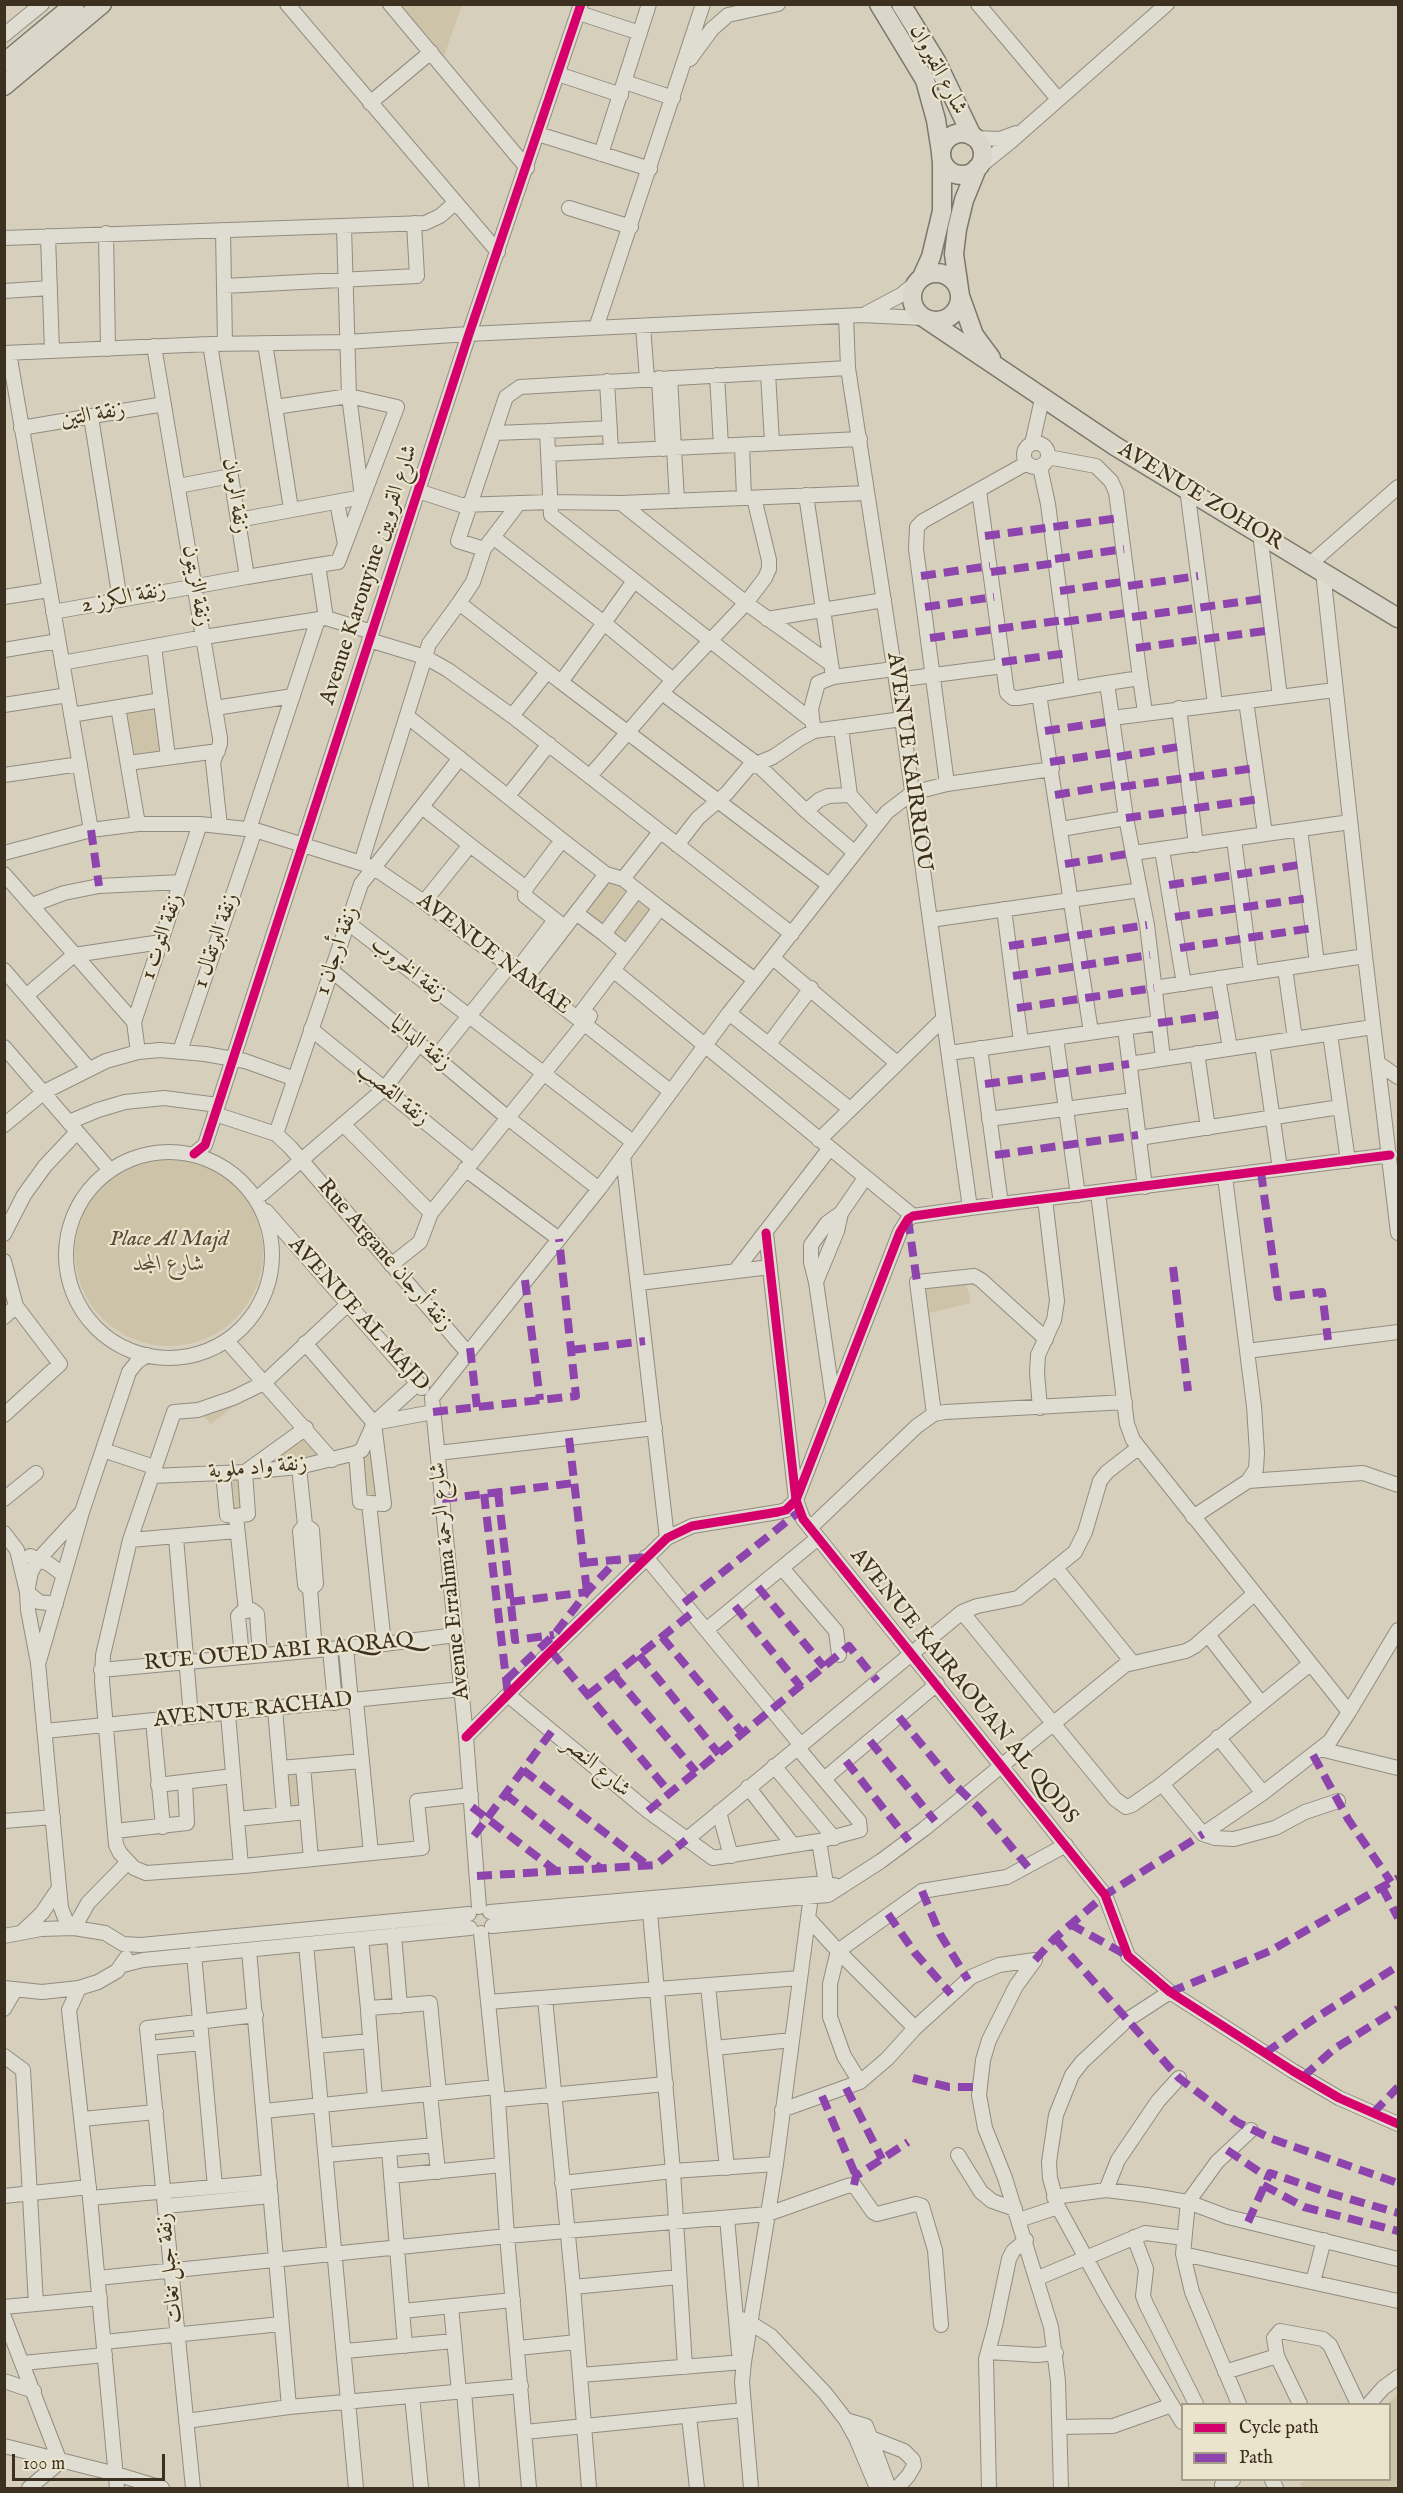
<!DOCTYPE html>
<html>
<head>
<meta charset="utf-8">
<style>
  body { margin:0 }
  #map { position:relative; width:1403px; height:2493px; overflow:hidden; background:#d6cfbc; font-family:"IM FELL English",serif }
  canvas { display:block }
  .frame { position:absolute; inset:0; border:6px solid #3c3021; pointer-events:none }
  .legend { position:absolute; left:1181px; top:2403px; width:210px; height:78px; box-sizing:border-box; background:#ebe4cc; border:2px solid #a59c88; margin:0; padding:8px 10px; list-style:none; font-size:18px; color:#3c3021 }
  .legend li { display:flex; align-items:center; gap:12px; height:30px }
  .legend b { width:30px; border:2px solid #a59c88 }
  .scale { position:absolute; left:12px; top:2454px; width:153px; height:27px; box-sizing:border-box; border:3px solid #3c3021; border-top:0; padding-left:8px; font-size:18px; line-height:21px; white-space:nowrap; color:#3c3021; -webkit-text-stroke:4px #ebe4cc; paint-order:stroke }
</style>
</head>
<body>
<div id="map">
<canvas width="1403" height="2493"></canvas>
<div class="frame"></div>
<ul class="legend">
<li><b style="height:8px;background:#d6006c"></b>Cycle path</li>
<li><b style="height:8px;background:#8e44ad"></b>Path</li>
</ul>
<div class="scale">100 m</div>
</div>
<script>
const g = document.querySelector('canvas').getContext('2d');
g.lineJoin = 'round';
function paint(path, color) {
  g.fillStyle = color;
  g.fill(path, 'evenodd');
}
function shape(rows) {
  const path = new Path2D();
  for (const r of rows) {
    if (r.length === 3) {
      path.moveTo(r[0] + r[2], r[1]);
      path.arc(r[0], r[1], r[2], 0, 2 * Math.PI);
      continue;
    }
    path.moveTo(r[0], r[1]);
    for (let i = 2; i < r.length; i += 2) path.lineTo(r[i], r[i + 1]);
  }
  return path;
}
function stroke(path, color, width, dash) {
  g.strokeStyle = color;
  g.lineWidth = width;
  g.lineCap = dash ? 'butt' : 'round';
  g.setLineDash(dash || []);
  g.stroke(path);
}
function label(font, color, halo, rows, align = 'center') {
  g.font = font + ' "IM FELL English",Amiri,serif';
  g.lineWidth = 4.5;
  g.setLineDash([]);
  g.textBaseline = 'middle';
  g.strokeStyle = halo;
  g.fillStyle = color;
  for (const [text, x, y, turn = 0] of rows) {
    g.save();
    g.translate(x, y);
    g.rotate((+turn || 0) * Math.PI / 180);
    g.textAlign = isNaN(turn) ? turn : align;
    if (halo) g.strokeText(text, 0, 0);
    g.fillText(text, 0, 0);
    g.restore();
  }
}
const green = shape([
  [402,4,462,5,444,56,401,5],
  [161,703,168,756,128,762,119,709],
  [606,874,660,908,626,952,576,913],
  [169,1252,94],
  [964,1275,971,1303,929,1313,925,1281],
  [264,1383,211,1424,198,1410],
  [374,1423,383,1503,361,1501,362,1450],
  [306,1432,332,1460,245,1472,244,1516,229,1517,223,1474,245,1472],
  [303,1766,307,1812,284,1814,280,1768],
  [1398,2394,1398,2488,1301,2488,1300,2483,1310,2480,1390,2480,1390,2404,1387,2404]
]);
const minor = shape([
  [287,4,498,252],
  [390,4,527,168],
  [978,4,1058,99],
  [579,13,640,33],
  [4,35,42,4],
  [690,59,712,29,728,15,778,4],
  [558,74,621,95],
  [625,82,673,98],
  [370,103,431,52],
  [538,134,650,169],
  [975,138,1000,139,1016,133],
  [601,154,649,4],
  [979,167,1009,143,1167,4],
  [569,208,631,227],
  [223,230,225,344],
  [106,233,108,349],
  [48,236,52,351],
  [4,238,425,223,440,216,455,203],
  [224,286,417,276,414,223],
  [4,291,50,288],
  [867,313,901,295,916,283],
  [846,316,848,368,902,719,970,1208],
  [643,326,647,379],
  [596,328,703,4],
  [265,343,291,509],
  [210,344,247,577,318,565],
  [154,346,220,738,220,744,213,762,220,826],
  [4,353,210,344,347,342,469,334,861,315,923,318],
  [9,353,91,830],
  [768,373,772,443],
  [717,375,721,446],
  [659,378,663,449],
  [670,378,677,501],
  [607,381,611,451],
  [275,407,349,396,397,407,345,544],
  [91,417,120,600],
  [21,428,164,404],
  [547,431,610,428],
  [495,433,547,431,551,515,811,720],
  [1036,455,12],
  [1032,444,1042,399],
  [742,445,744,498],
  [548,454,860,439],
  [1048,457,1096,466,1111,481,1116,492,1140,678],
  [1040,467,1048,504,1072,689],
  [178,486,231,476],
  [1187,489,1215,704],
  [418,491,461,505,550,502,621,503,867,493],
  [979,491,1007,693,1013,698,1018,698,1107,683],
  [806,495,833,677],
  [519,503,484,549,458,541,506,397,520,387,848,368],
  [621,503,746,603,765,578,769,569,769,560,754,498],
  [238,520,362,497,349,396,344,227],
  [1260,533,1280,697],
  [484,549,473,582,459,603,561,682,604,623,493,537],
  [1310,564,1398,487],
  [1323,572,1365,956,1398,1233],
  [634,581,604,623,673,680],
  [4,597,49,590],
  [53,612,247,577],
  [326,618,318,565,338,562,345,544,337,502],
  [767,619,884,600],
  [369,640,425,657,448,670,512,716,792,934],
  [154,646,168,757],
  [4,650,58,641],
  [62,663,204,637,326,618,372,632],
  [896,680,1003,666],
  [561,682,829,885],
  [662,693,757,764,806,811,819,800,828,796,850,795],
  [1039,694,1091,1032],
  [1246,701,1265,834],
  [4,705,68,695],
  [118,707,138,824],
  [215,708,293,696],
  [1179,708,1196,845],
  [1145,712,1140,678,1107,683,1112,718,1335,690],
  [71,715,161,700],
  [407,716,562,840,606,874,623,879,660,908,577,1018],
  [512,716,547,672],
  [1112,718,1126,818,1147,925,1163,1058],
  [813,726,811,709,818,683,833,677,894,669],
  [841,728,850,795,876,824],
  [460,758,361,884,276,1134,290,1147,467,1352],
  [128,763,218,751],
  [4,775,80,764],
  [590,776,673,680,746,603,831,664],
  [947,784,916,549,917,527,923,521,1027,463],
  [508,796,549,744],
  [422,807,470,845],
  [806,811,854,852],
  [249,829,318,619],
  [1061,829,1126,818],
  [1300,829,1317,963],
  [1234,839,1251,972],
  [677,845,698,818,727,793,749,767,773,757,801,738,814,731,902,719],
  [1162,850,1184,984],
  [4,853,91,830,138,824,200,824,255,830,361,863,374,868,424,902,526,978,670,1091],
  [1133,853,1350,822],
  [361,863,429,644,459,603],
  [4,874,134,1022],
  [623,879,660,832],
  [526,888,525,896,562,925],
  [424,902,470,845,526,888,562,840],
  [32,905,64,893,99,886,181,882],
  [660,908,755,980],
  [1004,909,1021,1042],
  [576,913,604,934],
  [930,920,1140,890],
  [348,923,633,1142],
  [626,952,604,934,637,890],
  [773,958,897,1063],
  [1285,968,1295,1039],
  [4,970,89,1069],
  [331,970,508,1118,599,1189],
  [517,970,555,920],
  [613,970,913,1216],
  [526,978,606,874],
  [1218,978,1230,1048],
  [1154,988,1365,956],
  [27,995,74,955,161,942],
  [729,1013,850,1109],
  [1125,1028,1145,1187],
  [311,1029,472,1160],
  [1330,1034,1348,1161],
  [1056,1038,1078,1195],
  [769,1044,811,988],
  [1262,1044,1280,1169],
  [4,1047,110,1170],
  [980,1048,1001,1204],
  [180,1051,255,830],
  [138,1052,134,1022,200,824],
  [949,1053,1158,1023],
  [1197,1053,1208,1128],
  [436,1057,510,965],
  [1378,1063,1398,1077],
  [1129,1064,1373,1027],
  [215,1114,276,1134],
  [989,1119,1133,1100],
  [69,1122,98,1110,125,1102,164,1098,218,1105],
  [343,1124,431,1213],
  [4,1125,44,1092,106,1061,138,1052,160,1050,205,1054,245,1061,295,1079],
  [1139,1138,1340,1107],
  [819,1140,943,1019],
  [169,1255,103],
  [194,1154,205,1145,469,334,581,4],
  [623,1156,667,1538],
  [465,1169,559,1239],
  [1098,1193,1127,1424,1133,1440,1349,1712],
  [262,1194,384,1089,419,1044],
  [266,1211,422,1388],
  [766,1233,796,1500,803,1519,1105,1895,1128,1956,1170,1992,1293,2071,1339,2098,1398,2124],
  [4,1234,24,1195,45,1166,77,1132],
  [4,1261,16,1306,60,1364,4,1415],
  [391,1265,420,1242,431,1213,590,1016],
  [736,1270,830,1148],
  [816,1282,837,1231,841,1213],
  [639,1283,770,1267],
  [348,1304,264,1383,233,1398,198,1410,174,1412,130,1540,103,1655,102,1681,116,1845,120,1853,134,1868,146,1873,244,1866,422,1848,417,1801,471,1795],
  [4,1317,16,1306],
  [227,1341,332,1460],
  [305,1343,374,1423,384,1504,360,1502,356,1453],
  [1247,1351,1398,1332],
  [432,1398,599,1189,729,1013,887,812,912,793,947,784,1052,769],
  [432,1398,466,1737,479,1907],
  [833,1400,816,1282,811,1262,811,1245,827,1223,841,1213,865,1178],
  [1040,1408,1037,1373,1038,1355,1054,1320,1057,1301,1045,1199],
  [934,1414,917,1282,974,1276,981,1280,1046,1339],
  [374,1423,433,1412],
  [103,1450,154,1467],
  [438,1453,655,1428],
  [299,1467,305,1525,312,1530,316,1584,310,1589,315,1650],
  [223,1473,227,1515,236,1516,246,1611],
  [152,1476,245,1472,299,1467,356,1453,362,1450,374,1423,418,1383],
  [1248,1481,1363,1473,1398,1485],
  [4,1499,36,1473],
  [369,1503,384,1644],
  [236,1516,248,1514,245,1472,306,1428],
  [1193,1517,1248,1481,1256,1469,1257,1453,1254,1406,1225,1177],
  [305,1525,300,1531,305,1585,310,1589],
  [810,1528,917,1426,934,1414,945,1412,1125,1402],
  [4,1533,17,1550,27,1592,39,1602,56,1604],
  [176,1537,191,1717],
  [130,1540,237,1531],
  [30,1556,49,1564,64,1575],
  [646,1557,800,1744],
  [782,1568,836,1631,839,1655],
  [1056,1568,1132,1662],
  [962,1612,1115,1799,1126,1807,1132,1805,1162,1784,1310,1664],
  [706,1630,818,1538],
  [1208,1635,1261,1703],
  [346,1648,351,1702],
  [330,1649,335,1703],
  [242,1656,238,1616,242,1612,252,1610,257,1614,260,1655],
  [39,1661,82,1512,129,1372,137,1362,147,1355],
  [101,1670,384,1644,456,1635],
  [508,1695,648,1811,713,1858,819,1841,860,1830,859,1821,797,1747],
  [356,1701,371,1853],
  [275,1709,284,1814],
  [228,1714,241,1866],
  [153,1721,163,1827],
  [45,1731,462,1689],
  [466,1737,551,1651,667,1538,692,1526,778,1512,786,1510,796,1500,900,1232,908,1219,913,1216,970,1208,1390,1155],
  [1218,1737,1263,1793],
  [1320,1749,1398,1768],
  [303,1766,311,1859],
  [774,1766,834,1838],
  [280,1768,362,1761],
  [824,1779,937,1684],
  [1162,1784,1203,1834,1215,1838,1234,1839,1275,1828,1305,1812,1338,1801],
  [158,1785,233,1776],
  [748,1787,793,1845],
  [719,1812,731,1856],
  [237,1819,307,1812],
  [4,1821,53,1817],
  [115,1831,187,1823,185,1782],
  [1203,1834,1263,1793,1330,1741,1349,1712,1398,1630],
  [686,1840,962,1612,977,1606,1018,1598,1075,1552,1085,1532,1100,1481,1107,1472,1138,1448],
  [819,1841,827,1890],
  [812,1889,808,1918,838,1951,915,2028],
  [490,1912,826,1883,841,1887],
  [650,1912,673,2171,685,2367],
  [492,1926,828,1895,881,1861,924,1829,1125,1665,1186,1651,1195,1646,1254,1594],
  [69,1928,61,1908,38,1663,28,1610,27,1592,31,1572,38,1560,82,1512],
  [74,1928,88,1903,128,1862],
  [23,1931,42,1913,59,1888],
  [481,1933,498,2100,507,2236,529,2488],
  [394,1935,400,2006],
  [4,1936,41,1929,74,1928,105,1933,123,1944,141,1945,469,1914],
  [361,1939,368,2009],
  [306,1944,356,2488],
  [249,1950,289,2407],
  [194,1954,215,2187],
  [1035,1960,1016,1986,989,2040,983,2060,979,2095,985,2128,1005,2178,1051,2327,1058,2381,1061,2488],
  [123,1965,143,1960,470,1928],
  [708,1986,727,2168],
  [4,1988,42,1992,79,1988,98,1982,117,1971,126,1958],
  [79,1988,69,2010,90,2198,117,2488],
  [1170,1992,1127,2020,1082,2062,1072,2075,1056,2115,1049,2162,1050,2178,1058,2207,1108,2298,1182,2422],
  [545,1998,573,2287,589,2488],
  [488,2002,800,1978],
  [4,2009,15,1990],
  [316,2046,370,2041],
  [150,2048,202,2043],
  [715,2048,792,2040],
  [4,2056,23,2070,36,2304],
  [860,2082,844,2056,830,2017,830,1984,838,1951,922,1891,1007,1877,1066,1845],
  [430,2094,438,2172],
  [375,2099,368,2011,370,2008,430,2003,439,2093],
  [498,2100,666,2084],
  [782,2110,860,2082,887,2059,915,2028,971,1977,999,1965,1035,1960],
  [264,2111,496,2087],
  [82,2119,156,2112],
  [389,2150,405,2346],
  [326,2155,435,2145],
  [958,2155,981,2192,992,2201,1015,2209],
  [391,2176,502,2165],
  [562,2183,673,2171,776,2164],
  [1106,2190,1118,2160,1158,2101,1179,2078],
  [4,2196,89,2187],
  [1054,2197,1106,2190,1147,2195,1188,2202,1228,2217,1398,2259],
  [90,2198,270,2182],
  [165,2206,271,2196],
  [727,2218,739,2353],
  [1019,2220,1058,2207],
  [1134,2237,1146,2269,1143,2296,1146,2304,1196,2404],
  [1183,2254,1398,2301],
  [98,2278,507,2236,768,2214,847,2186,854,2185,873,2212,877,2214,916,2204,922,2206,935,2250,941,2325],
  [1038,2278,1145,2233,1184,2238],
  [1313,2282,1324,2240],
  [573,2287,679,2277],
  [451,2306,459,2392],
  [4,2307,100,2298],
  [402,2311,513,2300],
  [4,2317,60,2462,29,2488],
  [736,2317,749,2322,771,2336,825,2393,846,2420,856,2438,877,2488],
  [104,2342,281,2324],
  [518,2348,577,2342],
  [345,2351,454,2341],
  [988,2352,1037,2355,1056,2353],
  [1277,2356,1274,2338,1280,2331,1323,2339,1330,2345,1358,2404],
  [23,2363,105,2355],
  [1225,2372,1277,2356,1300,2404],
  [580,2375,744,2362],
  [4,2381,34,2391],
  [464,2391,472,2488],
  [412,2396,421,2488],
  [1239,2404,1192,2292,1183,2254,1188,2202,1217,2162,1251,2130],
  [1369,2404,1383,2388,1398,2377],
  [689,2417,697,2488],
  [846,2420,866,2426,889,2488],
  [186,2421,289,2407,521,2386],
  [1060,2427,1113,2426,1172,2405],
  [525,2432,744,2410],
  [871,2438,904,2451,913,2460,914,2466,908,2476,897,2488],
  [4,2446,116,2474,162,2488],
  [1272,2480,1276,2488],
  [1222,2485,1233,2480],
  [193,2488,147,2028,256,2015],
  [751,2488,742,2382,744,2362,776,2164,808,1918],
  [989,2488,986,2359,995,2326,1009,2259,1013,2251,1026,2240]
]);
const major = shape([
  [879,4,925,80,936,120,941,152],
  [901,4,936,61,972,136],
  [4,63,75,4],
  [4,86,102,4],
  [962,154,21],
  [936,297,24],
  [922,277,931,257,942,211,942,161],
  [959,289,954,254,957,229,964,200,977,168],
  [960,296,974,335,991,358],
  [926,319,1115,446,1398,618]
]);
const quiet = shape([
  [985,536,1120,518],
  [1055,559,1124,549],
  [991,572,1056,563],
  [921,576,990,566],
  [1128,586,1198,576],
  [1060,591,1128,581],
  [925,607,994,597],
  [1132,617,1268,598],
  [1064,622,1132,612],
  [930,638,1064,620],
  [1136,648,1272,630],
  [1002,662,1068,653],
  [1045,731,1112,721],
  [1117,757,1184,746],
  [1050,762,1116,752],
  [1121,787,1255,768],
  [1055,795,1120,784],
  [1126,818,1260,799],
  [91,830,99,886],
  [1065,864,1133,853],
  [1169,885,1305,864],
  [1175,917,1309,898],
  [1009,946,1147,925],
  [1180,948,1313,928],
  [1013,976,1150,955],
  [1017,1008,1154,988],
  [1158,1023,1223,1014],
  [985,1084,1129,1064],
  [995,1155,1138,1135],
  [1261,1172,1278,1297,1322,1292,1328,1340],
  [908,1219,917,1282],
  [1173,1267,1188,1391],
  [525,1280,540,1400],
  [470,1348,477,1407],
  [571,1350,645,1341],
  [433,1412,576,1396,559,1239],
  [569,1438,587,1592],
  [498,1492,515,1640,554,1635],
  [484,1494,508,1695],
  [442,1499,574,1483],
  [583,1563,646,1557],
  [758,1587,824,1667],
  [510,1602,587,1592],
  [684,1603,800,1511],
  [735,1606,801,1687],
  [662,1637,743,1734],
  [551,1651,670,1793],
  [639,1655,719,1754],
  [614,1675,696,1772],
  [506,1680,554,1635,587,1592,616,1561],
  [588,1695,692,1613],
  [899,1717,954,1784,978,1807,1028,1867],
  [870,1741,935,1821],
  [1313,1755,1348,1819,1391,1882],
  [846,1761,909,1841],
  [523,1770,647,1865],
  [505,1794,600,1868],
  [472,1807,556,1871],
  [648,1811,849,1646,877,1681],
  [474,1836,552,1731],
  [477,1876,656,1865,686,1840],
  [1382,1887,1398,1918],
  [922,1891,940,1934,968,1980],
  [888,1914,915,1953,951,1994],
  [1070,1924,1128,1956],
  [1055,1938,1179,2078,1237,2122,1272,2139,1398,2183],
  [1035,1960,1055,1938,1105,1895,1203,1834],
  [1170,1992,1270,1951,1398,1878],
  [1265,2053,1314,2019,1398,1966],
  [1303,2077,1334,2049,1398,2009],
  [913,2078,949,2087,979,2087],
  [846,2088,882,2159],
  [822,2096,856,2176],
  [1373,2113,1398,2087],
  [1227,2150,1267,2177],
  [854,2185,856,2176,908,2142],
  [1263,2185,1304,2207,1398,2231],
  [1248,2222,1270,2173,1329,2193,1398,2213]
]);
const cycleway = shape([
  [194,1154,205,1145,469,334,581,4],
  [766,1233,796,1500,803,1519,1105,1895,1128,1956,1170,1992,1293,2071,1339,2098,1398,2124],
  [466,1737,551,1651,667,1538,692,1526,778,1512,786,1510,796,1500,900,1232,908,1219,913,1216,970,1208,1390,1155]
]);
const streetNames = [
  ["شارع القيروان",937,70,62],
  ["زنقة التين",93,416,-10],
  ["زنقة الرمان",234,496,81],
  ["AVENUE ZOHOR",1200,497,31],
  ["Avenue Karouyine شارع القرويين",370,575,-72],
  ["زنقة الزيتون",195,586,80],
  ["زنقة الكرز 2",124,599,-11],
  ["AVENUE KAIRRIOU",908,762,82],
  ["زنقة التوت 1",163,937,-71],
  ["زنقة البرتقال 1",217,941,-71],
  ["زنقة أرجان 1",338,951,-71],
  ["AVENUE NAMAE",493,955,37],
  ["زنقة الخروب",408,970,38],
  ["زنقة الداليا",420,1044,40],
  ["زنقة القصب",392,1095,39],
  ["Rue Argane زنقة أرجان",384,1256,49],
  ["AVENUE AL MAJD",358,1315,48],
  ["زنقة واد ملوية",258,1469,-5],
  ["Avenue Errahma شارع الرحمة",451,1581,-96],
  ["RUE OUED ABI RAQRAQ",279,1653,-5],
  ["AVENUE KAIRAOUAN AL QODS",963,1687,51],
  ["AVENUE RACHAD",253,1711,-6],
  ["شارع النصر",596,1768,40],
  ["زنقة جبل تغات",171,2268,-96]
];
const parkNames = [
  ["Place Al Majd",169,1240],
  ["شارع المجد",169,1265]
];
paint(green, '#ccc3a9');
stroke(minor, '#928c80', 16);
stroke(major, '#7c776c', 21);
stroke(minor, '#dfdcd2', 14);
stroke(major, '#dad7ca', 18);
stroke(quiet, '#8e44ad', 8, [15, 8]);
stroke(cycleway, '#d6006c', 9);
label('22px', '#3c3021', '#ebe4cc', streetNames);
label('italic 22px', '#574b39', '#ebe4cc', parkNames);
</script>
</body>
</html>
